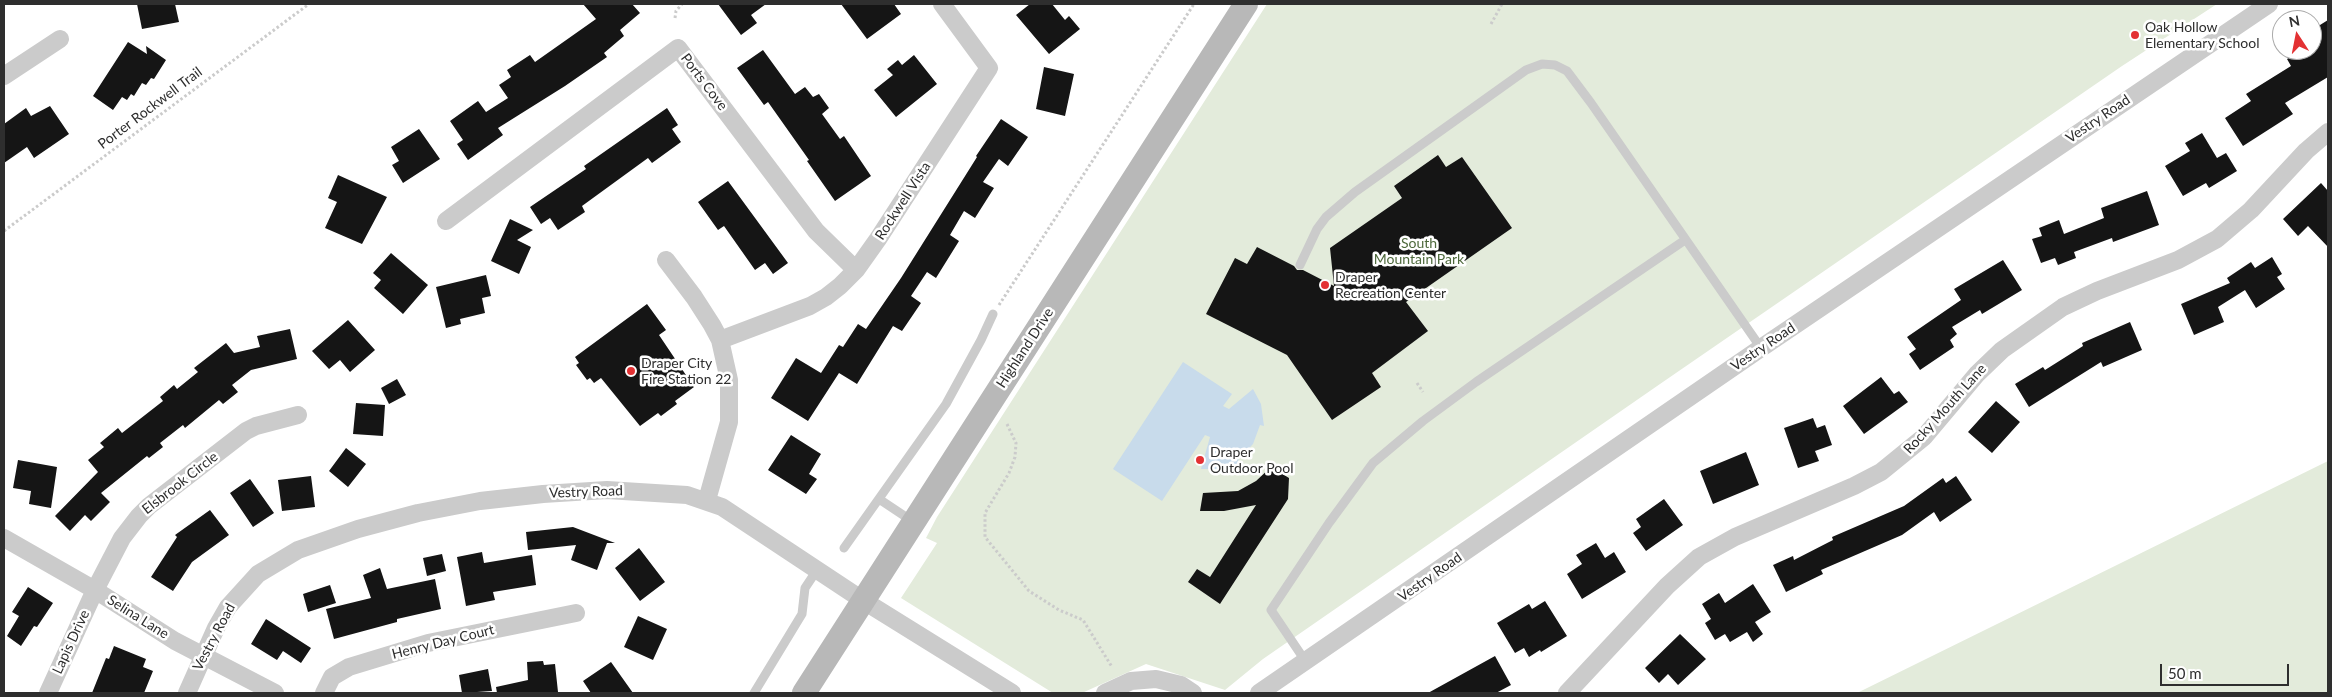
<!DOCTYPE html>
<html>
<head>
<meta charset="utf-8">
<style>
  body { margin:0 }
  #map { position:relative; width:2332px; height:697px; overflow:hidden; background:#fff; font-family:Lato,sans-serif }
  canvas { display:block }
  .frame { position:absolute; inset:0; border:5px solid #2e2e2e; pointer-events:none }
  .north { position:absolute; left:2272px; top:10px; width:50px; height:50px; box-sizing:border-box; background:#fff; border:1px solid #ababab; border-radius:50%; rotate:349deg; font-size:14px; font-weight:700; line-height:20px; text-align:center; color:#2e2e2e }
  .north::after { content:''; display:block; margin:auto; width:18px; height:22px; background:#e33133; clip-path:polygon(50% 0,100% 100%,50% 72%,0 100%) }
  .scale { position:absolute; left:2160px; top:664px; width:129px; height:22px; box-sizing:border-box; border:2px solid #2e2e2e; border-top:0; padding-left:6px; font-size:15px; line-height:18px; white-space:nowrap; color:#2e2e2e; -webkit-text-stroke:4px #fff; paint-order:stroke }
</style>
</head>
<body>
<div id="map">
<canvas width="2332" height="697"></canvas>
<div class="frame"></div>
<div class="north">N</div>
<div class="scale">50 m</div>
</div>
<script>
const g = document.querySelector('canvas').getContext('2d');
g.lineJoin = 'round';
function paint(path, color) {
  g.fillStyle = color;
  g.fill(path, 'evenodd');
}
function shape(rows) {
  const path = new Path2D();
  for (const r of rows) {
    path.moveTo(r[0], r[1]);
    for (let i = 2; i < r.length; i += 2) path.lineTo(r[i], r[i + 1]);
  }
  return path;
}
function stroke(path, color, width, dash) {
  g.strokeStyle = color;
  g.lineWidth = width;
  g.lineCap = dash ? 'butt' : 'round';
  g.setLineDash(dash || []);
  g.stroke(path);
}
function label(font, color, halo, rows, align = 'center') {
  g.font = font + ' Lato,sans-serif';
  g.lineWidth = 5;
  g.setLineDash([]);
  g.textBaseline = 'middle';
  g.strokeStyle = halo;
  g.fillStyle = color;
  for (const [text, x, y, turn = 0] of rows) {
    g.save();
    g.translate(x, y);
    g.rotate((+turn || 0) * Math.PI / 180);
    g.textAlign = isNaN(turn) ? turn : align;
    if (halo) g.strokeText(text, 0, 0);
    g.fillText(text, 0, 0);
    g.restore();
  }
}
const green = shape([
  [1267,4,2217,4,2122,66,1660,384,1263,659,1225,690,1146,664,1082,693,1053,693,901,598,937,543,926,538,937,517],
  [2328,461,2328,693,1857,693]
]);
const water = shape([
  [1183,362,1232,394,1223,406,1229,409,1253,389,1261,404,1264,426,1260,425,1253,444,1238,460,1240,464,1224,469,1201,469,1210,437,1205,435,1162,501,1113,469]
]);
const building = shape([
  [137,4,175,4,179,22,142,29],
  [583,4,632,4,640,13,620,30,624,36,604,53,607,57,565,86,498,128,503,135,468,160,457,144,463,140,450,121,478,101,486,112,508,98,499,85,511,77,507,70,530,55,535,62,596,19],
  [718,4,766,4,751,15,757,23,741,35],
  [841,4,894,4,901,14,867,39],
  [1030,4,1052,4,1065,20,1069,16,1080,29,1049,54,1016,15],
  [2328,20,2328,77,2285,103,2293,114,2243,146,2225,118,2251,101,2246,94,2291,66,2287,59,2301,50,2312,50,2312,30],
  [128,42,147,54,146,46,166,60,154,79,151,78,146,85,142,83,134,96,131,94,127,100,122,97,113,110,93,96],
  [763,50,795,94,805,87,813,97,819,94,829,108,822,114,840,139,844,136,871,176,835,201,807,161,809,160,768,102,764,105,737,68],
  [914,55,937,84,896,117,874,90,893,75,887,69,898,60,902,65],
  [1044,67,1074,74,1065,116,1036,109],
  [50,106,69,134,34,158,27,147,4,163,4,124,26,108,31,116],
  [667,108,678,125,672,129,681,142,652,163,648,158,582,206,585,212,558,230,550,218,541,224,530,207,586,169,584,166],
  [1001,119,1028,137,1008,166,999,159,983,182,994,188,975,218,964,211,950,235,959,241,936,278,927,272,911,296,921,303,902,331,893,326,857,384,839,373,808,421,771,398,796,358,821,373,839,345,843,347,858,324,866,329,901,278,977,157,976,156],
  [419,129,440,159,403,183,392,165,399,161,391,147],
  [2202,133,2217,158,2226,153,2237,171,2209,188,2206,183,2183,196,2165,166,2190,151,2185,143],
  [1438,155,1446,167,1462,157,1512,228,1406,302,1428,331,1372,373,1381,387,1332,420,1287,355,1206,314,1235,258,1247,264,1257,247,1294,266,1297,270,1303,270,1334,286,1330,248,1402,198,1394,186],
  [338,175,387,197,362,244,325,228,337,202,328,198],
  [728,181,788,263,773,274,765,263,755,270,724,226,718,230,698,202],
  [2321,183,2328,191,2328,247,2308,226,2298,236,2283,219],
  [2147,191,2159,225,2113,242,2112,238,2074,252,2076,258,2058,265,2055,258,2041,263,2032,239,2042,236,2039,228,2059,220,2064,234,2104,218,2101,208],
  [510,219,533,230,517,240,531,247,519,274,491,261],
  [391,253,428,285,403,314,374,288,381,280,373,273],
  [2272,257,2282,274,2277,277,2285,289,2256,308,2245,290,2218,307,2224,322,2194,335,2181,304,2230,283,2227,278,2251,262,2255,268],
  [2003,260,2022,290,1982,314,1980,310,1952,327,1957,334,1950,340,1954,347,1920,370,1909,354,1916,349,1907,337,1961,300,1954,289],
  [486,275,491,296,482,298,485,313,460,319,461,324,446,328,436,287],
  [647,304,666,330,659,335,694,387,675,401,677,404,661,416,658,413,640,426,601,378,594,383,590,378,587,380,576,365,579,363,575,357],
  [348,320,375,350,350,372,340,360,329,369,312,351],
  [2130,322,2142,350,2103,367,2101,362,2029,407,2015,384,2043,367,2045,370,2083,346,2082,343],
  [290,329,297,359,251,370,232,385,238,392,223,404,219,400,185,428,183,425,160,443,163,447,149,458,147,456,101,493,110,502,91,521,85,515,70,531,55,516,98,472,88,460,104,447,100,443,118,428,122,433,163,401,160,397,174,385,177,389,198,372,194,368,226,343,234,353,260,347,257,336],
  [1881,377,1894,394,1899,391,1908,402,1864,434,1843,406],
  [397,379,406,395,389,404,381,388],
  [1996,401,2020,422,1992,453,1968,432],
  [356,403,385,405,383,436,353,434],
  [1813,418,1817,428,1825,425,1832,445,1815,451,1819,461,1798,468,1784,428],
  [791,435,821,454,809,474,817,479,806,494,768,470],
  [346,448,366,464,348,487,329,471],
  [1746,452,1759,485,1713,504,1700,471],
  [18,460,57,467,51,508,29,504,31,491,13,488],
  [1271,467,1289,478,1288,499,1220,604,1188,582,1197,569,1210,577,1256,505,1224,511,1200,511,1203,493,1238,491,1256,481],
  [311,476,315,507,282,511,278,480],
  [1956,476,1972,500,1940,522,1934,512,1902,535,1821,570,1823,574,1786,592,1773,565,1793,556,1794,560,1833,540,1832,537,1904,506,1943,478,1946,483],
  [250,479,274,513,253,527,230,493],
  [1664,499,1683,525,1646,551,1633,533,1641,527,1636,519],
  [210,510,229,535,192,562,173,591,151,577,177,537,175,535],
  [573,527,615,543,607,543,597,570,571,560,576,545,528,550,526,532],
  [1596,543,1605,558,1614,552,1626,572,1582,599,1567,574,1582,564,1576,555],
  [639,548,665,582,640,601,615,568],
  [482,552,484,563,532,555,536,585,493,592,495,600,466,606,457,557],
  [442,554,446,571,427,576,423,558],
  [380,568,387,589,435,579,441,609,397,619,397,622,334,639,326,609,371,598,363,575],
  [1753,584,1771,612,1755,622,1763,634,1753,642,1747,632,1730,642,1725,634,1715,640,1705,623,1711,619,1702,604,1719,593,1725,603],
  [330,585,336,603,308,612,303,594],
  [28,587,53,603,37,627,34,626,21,646,7,636,19,616,12,612],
  [1545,601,1567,636,1541,652,1540,650,1529,657,1524,648,1515,653,1497,623,1529,604,1532,609],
  [638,616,667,629,653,660,624,647],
  [266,619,311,648,301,663,283,651,277,660,251,644],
  [1680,634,1706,659,1678,685,1668,674,1659,683,1645,668],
  [114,646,146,659,143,667,153,671,144,693,92,693,106,658,109,659],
  [1495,656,1511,685,1496,693,1428,693],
  [543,661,544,665,555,664,558,692,497,693,496,687,528,680,527,662],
  [611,662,633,693,591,693,583,681],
  [488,669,492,691,462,693,459,675]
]);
const path = shape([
  [675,18,676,11,682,4],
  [1491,24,1502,4],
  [4,231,309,4],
  [999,305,1194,4],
  [1417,383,1423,392],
  [1007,424,1016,443,1015,457,1009,473,985,513,985,537,1029,591,1059,610,1083,620,1112,667]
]);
const service = shape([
  [1300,265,1317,229,1326,217,1355,192,1526,70,1542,64,1555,65,1567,71,1591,103,1761,348],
  [879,499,912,521],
  [844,548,946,404,981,340,993,314],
  [1306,662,1271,610,1329,523,1373,463,1423,421,1476,382,1685,240],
  [754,693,802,614,805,588,817,570]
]);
const minor = shape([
  [4,76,60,39],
  [446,221,678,48,816,231,856,270],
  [666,260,694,297,712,325,720,340,729,380,729,422,707,500],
  [720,340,810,306,826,297,840,286,856,270,878,239,989,68,942,4],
  [4,538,95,590,175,641,275,693],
  [48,693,95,590,122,538,139,516,149,506,246,431,256,426,298,415],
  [187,693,216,628,228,607,258,574,298,550,358,529,418,513,480,501,543,494,607,490,687,495,722,507,864,601,1012,693],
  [324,693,332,677,349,667,428,643,576,613],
  [1105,693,1131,681,1156,679,1181,685,1193,693],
  [1259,693,1761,348,2269,4],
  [1567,693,1667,586,1699,557,1735,537,1854,486,1881,472,1924,437,1977,374,2002,350,2063,307,2097,291,2178,260,2217,239,2251,210,2306,151,2328,132]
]);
const secondary = shape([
  [804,693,1246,4]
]);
const markers = [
  [2135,35,5,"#e33133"],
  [1325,285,5,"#e33133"],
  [631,371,5,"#e33133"],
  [1200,460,5,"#e33133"]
];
const poiNames = [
  ["Oak Hollow",2145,27],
  ["Elementary School",2145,43],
  ["Draper",1335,277],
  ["Recreation Center",1335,293],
  ["Draper City",641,363],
  ["Fire Station 22",641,379],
  ["Draper",1210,452],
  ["Outdoor Pool",1210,468]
];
const streetNames = [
  ["Ports Cove",704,82,53],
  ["Porter Rockwell Trail",150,108,-37],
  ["Vestry Road",2098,119,-34],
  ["Rockwell Vista",903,201,-57],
  ["Vestry Road",1763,347,-34],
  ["Highland Drive",1025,348,-57],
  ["Rocky Mouth Lane",1945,409,-48],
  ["Elsbrook Circle",180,483,-38],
  ["Vestry Road",586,492,-2],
  ["Vestry Road",1430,577,-35],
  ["Selina Lane",138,617,32],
  ["Vestry Road",214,637,-62],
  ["Lapis Drive",71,642,-65],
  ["Henry Day Court",443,642,-14]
];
const parkNames = [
  ["South",1419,243],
  ["Mountain Park",1419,259]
];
paint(green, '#e3ebdb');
paint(water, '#c8dbeb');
paint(building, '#151515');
stroke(path, '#cbcbcb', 3, [2.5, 2.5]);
stroke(service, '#cbcbcb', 9);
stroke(minor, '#cbcbcb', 18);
stroke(secondary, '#b8b8b8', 24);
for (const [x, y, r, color] of markers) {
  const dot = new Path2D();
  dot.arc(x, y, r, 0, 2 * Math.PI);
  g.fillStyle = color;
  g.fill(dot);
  stroke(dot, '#fff', 2);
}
label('14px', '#2e2e2e', '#fff', poiNames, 'left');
label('14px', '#2e2e2e', '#fff', streetNames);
label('14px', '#4e693c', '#fff', parkNames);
</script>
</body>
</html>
